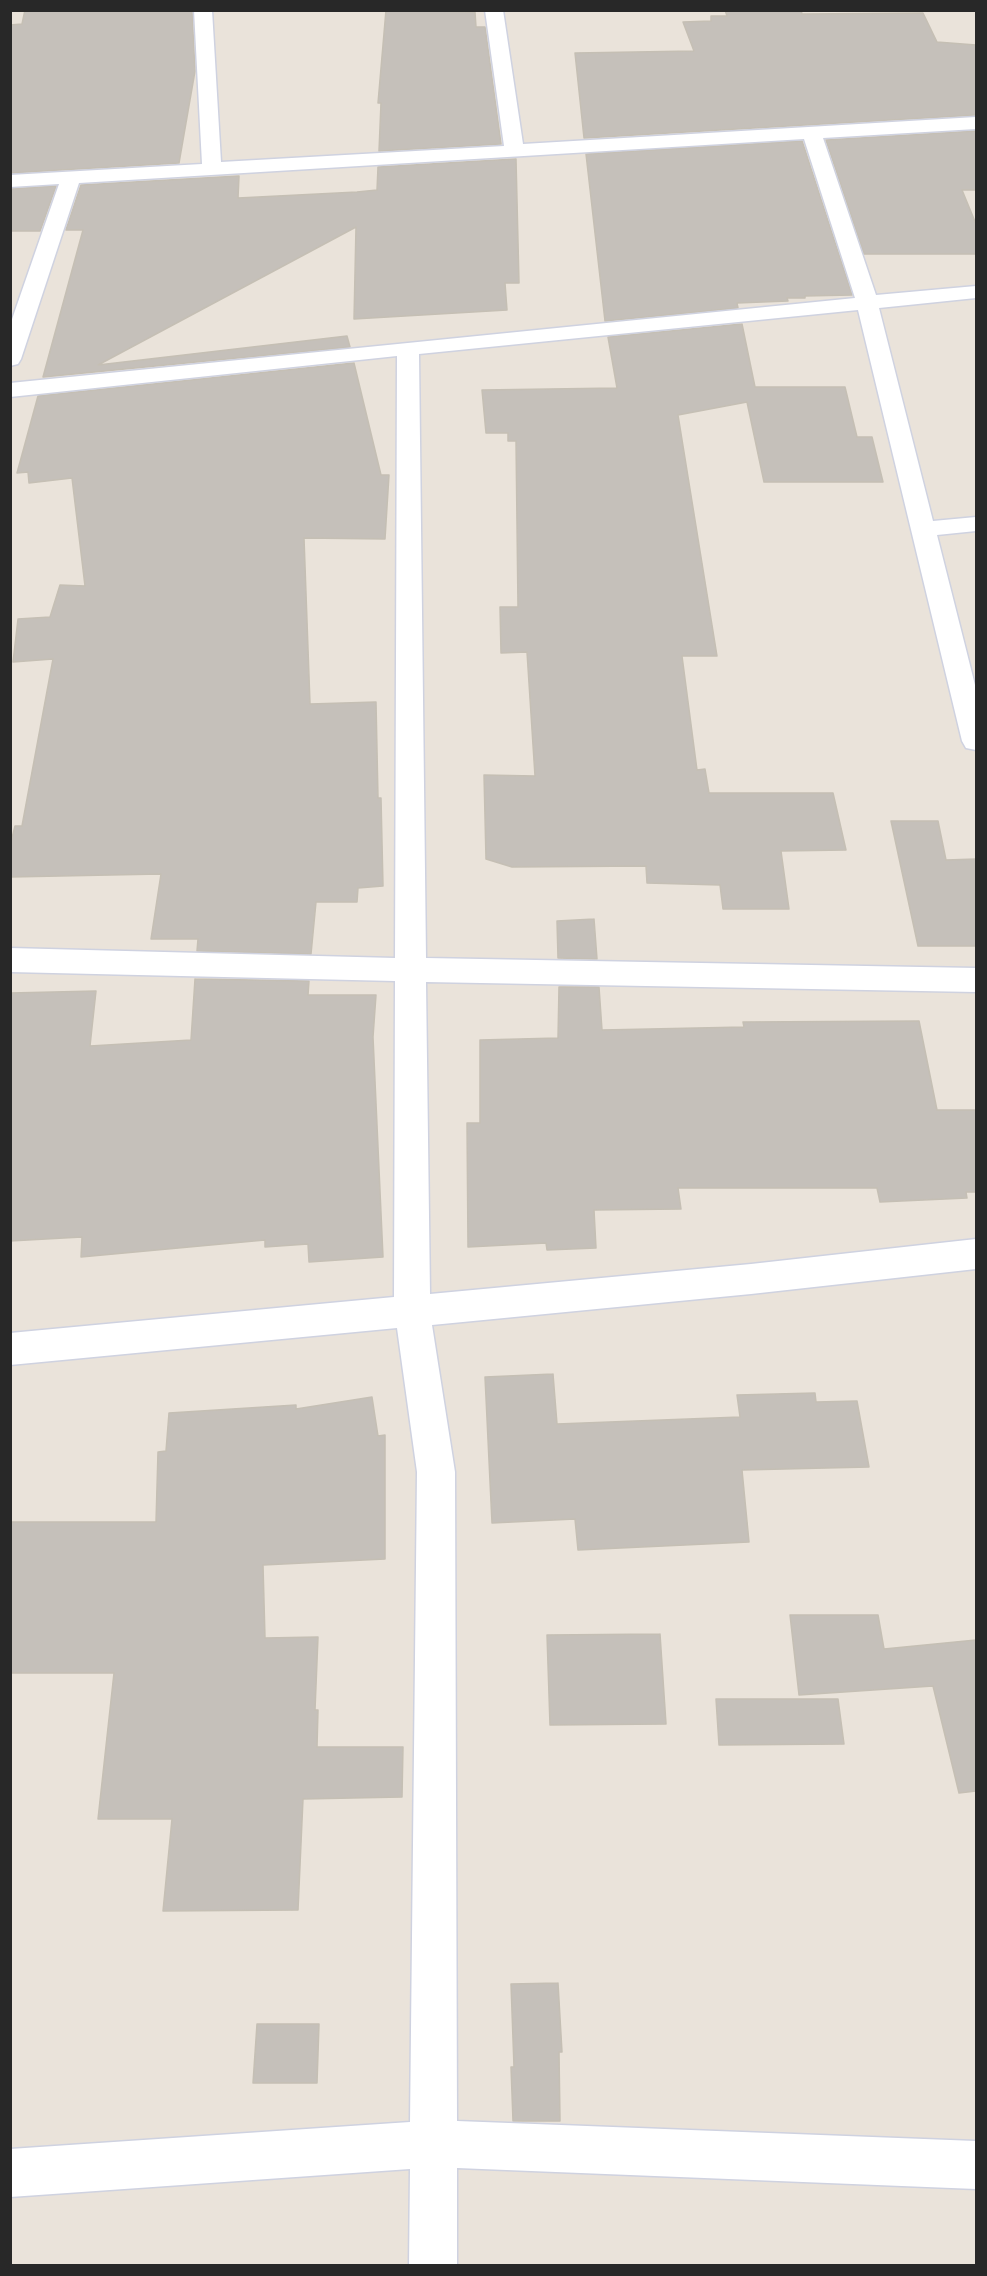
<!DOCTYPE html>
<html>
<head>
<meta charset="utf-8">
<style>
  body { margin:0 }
  #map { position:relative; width:987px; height:2276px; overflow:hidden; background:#eae3da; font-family:"Sofia Sans Condensed",sans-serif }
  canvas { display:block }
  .frame { position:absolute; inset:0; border:12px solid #282828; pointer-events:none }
</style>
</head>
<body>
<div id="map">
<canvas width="987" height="2276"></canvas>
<div class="frame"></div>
</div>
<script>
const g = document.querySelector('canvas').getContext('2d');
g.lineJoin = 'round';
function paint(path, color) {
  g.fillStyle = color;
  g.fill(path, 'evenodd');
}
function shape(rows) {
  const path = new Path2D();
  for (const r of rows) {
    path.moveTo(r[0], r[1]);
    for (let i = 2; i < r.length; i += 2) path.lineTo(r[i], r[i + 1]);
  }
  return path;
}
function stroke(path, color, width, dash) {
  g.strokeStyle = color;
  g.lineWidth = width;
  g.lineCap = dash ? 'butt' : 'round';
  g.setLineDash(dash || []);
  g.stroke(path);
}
const building = shape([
  [25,10,192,10,195,71,179,163,10,173,10,25,22,24,25,10],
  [386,10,475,12,476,27,485,27,501,144,379,151,381,103,378,103,386,10],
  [725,10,801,10,802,14,923,13,937,42,976,45,976,115,584,138,575,53,694,51,683,22,711,21,711,16,727,16,725,10],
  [976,131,976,190,962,190,976,224,976,254,864,254,826,140,976,131],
  [802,141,852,295,805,296,805,298,787,298,788,301,737,303,738,308,605,321,586,154,802,141],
  [516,159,519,283,505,283,507,310,354,319,356,227,98,365,347,336,350,347,43,377,83,230,66,230,81,185,239,176,238,198,357,192,377,190,378,167,516,159],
  [56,186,40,231,10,231,10,189,56,186],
  [742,324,755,387,845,387,857,437,872,437,883,482,764,482,747,402,678,415,717,656,682,656,697,770,705,769,709,793,833,793,846,850,781,851,789,909,723,909,720,885,647,883,646,866,512,867,486,859,484,775,535,776,527,652,501,653,500,607,518,607,516,441,508,441,508,433,486,433,482,390,617,388,608,337,742,324],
  [354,363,381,475,389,475,385,539,304,538,310,704,376,702,378,798,381,798,383,886,358,888,357,902,316,902,311,954,197,951,198,939,151,939,161,874,10,877,10,846,15,826,22,826,53,659,13,662,18,619,50,617,60,585,85,586,72,478,29,483,28,472,17,473,38,396,354,363],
  [891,821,938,821,946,860,976,859,976,946,918,946,891,821],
  [594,919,597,959,558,958,557,921,594,919],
  [195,979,309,981,308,995,376,995,373,1037,383,1257,309,1262,308,1244,265,1247,265,1240,81,1257,82,1237,10,1241,10,993,96,991,90,1046,191,1040,195,979],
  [559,987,599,987,602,1030,744,1027,743,1022,919,1021,937,1110,976,1110,976,1192,966,1192,967,1198,880,1202,877,1188,678,1188,681,1209,594,1210,596,1248,547,1250,546,1243,468,1247,467,1123,480,1123,480,1040,558,1038,559,987],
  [553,1374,557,1424,740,1417,737,1395,815,1393,816,1402,857,1401,869,1467,742,1470,749,1542,578,1550,575,1519,492,1523,485,1377,553,1374],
  [372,1397,378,1436,385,1435,385,1559,263,1565,265,1638,318,1637,315,1710,318,1710,317,1747,403,1747,402,1797,303,1799,298,1910,163,1911,172,1819,98,1819,114,1673,10,1673,10,1522,156,1522,158,1452,166,1451,169,1413,296,1405,296,1409,372,1397],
  [790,1615,878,1615,884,1649,976,1640,976,1791,959,1793,933,1686,799,1695,790,1615],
  [660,1634,666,1724,550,1725,547,1635,660,1634],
  [716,1699,838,1699,844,1744,719,1745,716,1699],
  [558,1983,562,2052,559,2052,560,2121,513,2121,511,2067,514,2067,511,1984,558,1983],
  [257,2024,319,2024,317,2083,253,2083,257,2024]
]);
const minor = shape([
  [194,10,212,10,221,162,504,146,485,10,503,10,523,144,976,117,976,129,823,138,876,295,976,286,976,298,879,308,933,521,976,517,976,531,937,535,976,689,976,750,966,748,962,741,858,310,419,354,426,958,976,968,976,992,426,982,430,1294,751,1264,976,1239,976,1269,751,1294,432,1325,455,1472,457,2121,976,2141,976,2189,457,2168,457,2266,409,2266,410,2169,10,2197,10,2149,410,2122,417,1472,397,1328,10,1365,10,1333,394,1297,395,981,10,972,10,948,395,958,397,356,10,397,10,383,855,298,804,139,79,183,21,359,18,364,10,366,10,325,59,184,10,187,10,175,202,164,194,10]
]);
paint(building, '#c5c0ba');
stroke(building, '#c5bfb4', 1.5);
stroke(minor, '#cfd2e0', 3);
paint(minor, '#fff');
</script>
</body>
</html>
